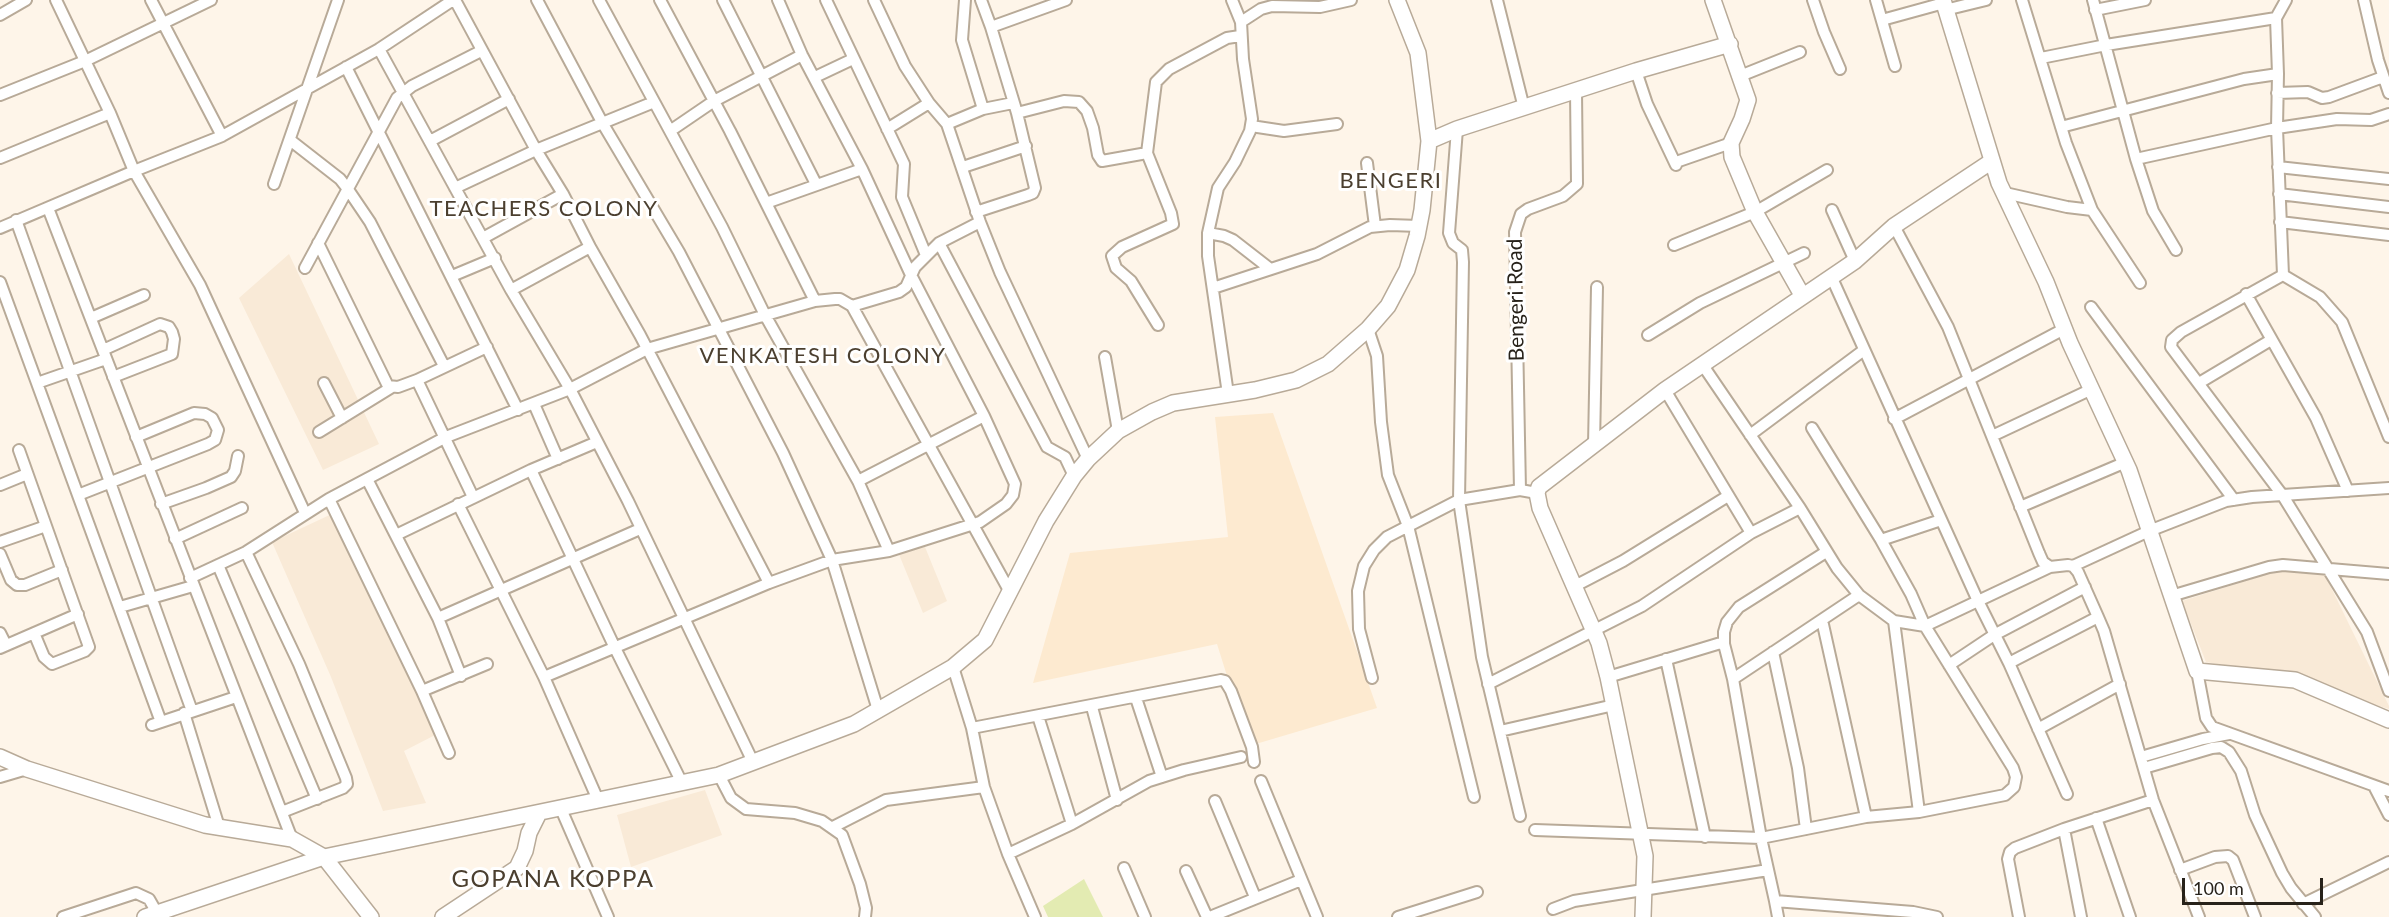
<!DOCTYPE html>
<html>
<head>
<meta charset="utf-8">
<style>
  body { margin:0 }
  #map { position:relative; width:2389px; height:917px; overflow:hidden; background:#fef5e9; font-family:Lato,sans-serif }
  canvas { display:block }
  .scale { position:absolute; left:2182px; top:878px; width:141px; height:27px; box-sizing:border-box; border:3px solid #27221a; border-top:0; padding-left:8px; font-size:18px; line-height:21px; white-space:nowrap; color:#27221a; -webkit-text-stroke:4px #fff; paint-order:stroke }
</style>
</head>
<body>
<div id="map">
<canvas width="2389" height="917"></canvas>
<div class="scale">100 m</div>
</div>
<script>
const g = document.querySelector('canvas').getContext('2d');
g.lineJoin = 'round';
function paint(path, color) {
  g.fillStyle = color;
  g.fill(path, 'evenodd');
}
function shape(rows) {
  const path = new Path2D();
  for (const r of rows) {
    path.moveTo(r[0], r[1]);
    for (let i = 2; i < r.length; i += 2) path.lineTo(r[i], r[i + 1]);
  }
  return path;
}
function stroke(path, color, width, dash) {
  g.strokeStyle = color;
  g.lineWidth = width;
  g.lineCap = dash ? 'butt' : 'round';
  g.setLineDash(dash || []);
  g.stroke(path);
}
function label(font, color, halo, rows, align = 'center') {
  g.font = font + ' Lato,sans-serif';
  g.lineWidth = 6;
  g.setLineDash([]);
  g.textBaseline = 'middle';
  g.strokeStyle = halo;
  g.fillStyle = color;
  for (const [text, x, y, turn = 0] of rows) {
    g.save();
    g.translate(x, y);
    g.rotate((+turn || 0) * Math.PI / 180);
    g.textAlign = isNaN(turn) ? turn : align;
    if (halo) g.strokeText(text, 0, 0);
    g.fillText(text, 0, 0);
    g.restore();
  }
}
const built = shape([
  [1273,413,1377,708,1249,746,1217,644,1033,683,1070,553,1228,537,1215,417]
]);
const education = shape([
  [289,254,379,444,323,470,239,298],
  [336,512,439,733,404,751,426,803,383,811,331,677,272,542],
  [925,547,947,601,923,613,898,552],
  [2322,569,2389,706,2389,709,2276,675,2206,662,2182,601,2277,571],
  [705,790,722,835,631,867,617,815]
]);
const green = shape([
  [1084,879,1103,917,1048,917,1043,906]
]);
const street = shape([
  [56,0,110,113,134,171,200,285,305,513],
  [151,0,222,136],
  [455,0,536,150,563,194,590,247,640,335,769,583],
  [537,0,603,124,679,252,783,453,832,560,889,551,980,522,1006,504,1013,495,1015,484,984,416,911,275,862,169,802,55,778,0],
  [599,0,722,227,765,315,858,481,889,551],
  [660,0,730,131,815,301],
  [723,0,816,184],
  [826,0,904,164,902,197,926,255],
  [874,0,905,66,929,103,947,124,980,222,1000,272,1088,459],
  [965,0,962,40,983,109],
  [1232,0,1241,22],
  [1497,0,1524,108],
  [1813,0,1824,32,1840,69],
  [1876,0,1895,66],
  [2022,0,2066,143,2092,210,2140,283],
  [2093,0,2136,159,2153,211,2176,250],
  [2364,0,2378,60,2389,93],
  [1945,10,1986,0],
  [2095,10,2145,0],
  [0,15,26,0],
  [1882,20,1944,3],
  [991,27,1066,0],
  [379,49,511,290,570,389,628,501,753,762],
  [2041,58,2106,45,2276,18],
  [346,67,518,410],
  [1636,71,1647,104,1676,165],
  [2278,74,2277,128,2283,275,2181,332,2172,340,2171,347,2283,496,2367,632,2389,691],
  [1740,76,1800,52],
  [815,77,853,59],
  [2277,93,2308,92,2322,98,2329,97,2383,77],
  [0,95,85,61,211,0],
  [1017,113,1064,101,1079,102,1087,111,1093,128,1098,155,1102,161,1147,153],
  [947,124,983,109,1013,103],
  [1251,126,1284,131,1337,124],
  [2061,127,2244,79,2278,74,2276,18,2286,0],
  [887,129,929,103],
  [1457,129,1449,233,1453,243,1462,250,1463,262,1459,500,1482,657,1520,816],
  [670,131,714,101,802,55],
  [290,140,340,179,347,188,370,222,444,366],
  [430,141,509,99],
  [0,158,110,113],
  [2136,159,2277,128,2337,119,2371,120,2389,114],
  [1679,161,1731,143],
  [1367,163,1375,226],
  [963,167,1026,146],
  [2278,167,2389,179],
  [274,184,338,0],
  [455,188,536,150,654,102],
  [2005,193,2067,207,2092,210],
  [2279,194,2389,207],
  [766,203,862,169],
  [48,208,292,839],
  [1832,210,1855,261],
  [976,212,1028,195,1033,193,1035,188,1017,113,991,27,981,0],
  [16,220,192,711],
  [2280,222,2389,235],
  [1894,226,1948,327,2039,553,2043,562,2050,567,2068,565,2073,566,2078,572,2098,617,2104,631,2153,800,2199,917],
  [0,228,134,171,222,136,379,49,453,0],
  [1208,233,1224,236,1233,240,1269,268],
  [483,238,563,194],
  [318,243,388,386,398,387,417,380,487,347],
  [939,243,1047,447,1065,457,1074,476],
  [1674,245,1755,212,1827,170],
  [305,268,397,98,412,86,481,51],
  [2283,275,2320,297,2342,322,2389,437],
  [452,276,495,258],
  [1831,276,1978,601,2009,663,2067,794],
  [0,282,161,722],
  [1213,288,1317,254,1370,227,1390,225,1419,226],
  [511,290,590,247],
  [2246,294,2316,418,2348,491],
  [852,306,899,292,906,287,915,267,939,243,980,222],
  [2091,307,2234,500],
  [91,318,144,295],
  [1158,325,1131,281,1116,268,1112,256,1122,247,1173,224,1171,213,1147,153,1156,82,1169,69,1227,38,1240,36],
  [1368,329,1377,356,1381,422,1388,475,1408,526,1474,797],
  [1648,335,1700,303,1804,253],
  [103,350,160,324,169,327,172,332,174,339,172,354,113,377],
  [1105,357,1118,431],
  [1702,364,1800,508,1837,568,1859,595,1894,621,1925,626,2050,567],
  [417,380,473,497],
  [37,383,106,359],
  [324,383,342,418],
  [2199,383,2271,340],
  [1665,390,1751,533,1800,508],
  [1228,394,1208,256,1208,233,1218,188,1235,162,1250,131,1252,119,1243,59,1241,22,1261,9,1272,6,1320,7,1351,0],
  [534,404,558,459],
  [1894,419,2064,329],
  [319,432,392,387],
  [1750,435,1864,350],
  [1992,436,2092,389],
  [1594,445,1597,287],
  [19,450,89,647,85,651,52,664,44,657,34,633],
  [531,470,615,648,681,781],
  [367,479,438,618,461,676],
  [858,481,984,416],
  [0,485,27,474],
  [1520,490,1515,232,1521,214,1528,209,1563,196,1577,184,1576,91],
  [78,495,208,444,215,440,218,430,212,418,205,414,194,413,136,437],
  [329,499,422,691,449,753],
  [161,504,206,488,231,477,235,471,238,456],
  [458,504,544,677,598,800],
  [2020,507,2126,462],
  [396,535,531,470,597,442],
  [175,539,242,508],
  [1881,540,1941,520],
  [0,542,46,526],
  [246,552,299,664,346,778,347,784,343,788,282,812],
  [1826,552,1739,607,1727,622,1724,632,1724,644,1733,679,1761,838,1775,901,1913,912,1937,917],
  [0,554,11,580,17,585,25,585,62,570],
  [218,565,317,799],
  [2073,566,2149,531,2226,501,2252,497,2389,488],
  [190,578,246,552,329,499,446,437,570,389,647,349,815,301,835,299,840,299,852,306,1010,592],
  [1573,587,1623,561,1728,496],
  [2171,596,2269,567,2283,565,2389,574],
  [120,607,193,586],
  [438,618,640,529],
  [1822,620,1866,817],
  [1894,621,1919,812],
  [0,633,6,645],
  [0,648,78,614],
  [1773,652,1798,768,1806,829],
  [1666,659,1705,837],
  [2009,663,2098,617],
  [1949,665,1994,635,2085,587],
  [953,667,972,728,984,787,1008,854,1035,917],
  [2197,671,2206,718,2212,727,2389,791],
  [544,677,769,583,832,560,878,710],
  [1608,677,1724,642],
  [1372,678,1359,629,1358,591,1364,566,1374,550,1387,537,1459,500,1520,490,1537,493],
  [1733,679,1859,595],
  [1488,684,1642,606,1751,533],
  [422,691,487,664],
  [1136,698,1162,777],
  [1092,707,1117,800],
  [184,713,219,827],
  [1038,716,1072,824],
  [152,725,236,697],
  [972,728,1221,680,1225,681,1231,691,1252,747,1254,762],
  [2038,729,2120,684],
  [1500,731,1614,705],
  [2141,757,2203,739,2229,734],
  [2144,768,2212,748,2221,747,2229,752,2241,771,2255,815,2282,873,2291,888,2315,917],
  [719,775,731,798,746,809,795,813,822,821,842,835,860,884,866,908,865,917],
  [0,777,27,769],
  [1261,781,1317,917],
  [2374,786,2389,815],
  [1215,801,1255,897],
  [561,809,608,917],
  [2096,818,2130,917],
  [833,827,886,800,984,787],
  [2064,829,2081,917],
  [1535,830,1761,838,1866,817,1919,812,2005,795,2014,787,2016,777,2013,768,1925,626,1911,594,1881,540,1812,428],
  [1008,854,1072,824,1149,781,1184,770,1241,757],
  [1124,868,1145,917],
  [2180,870,2215,857,2228,856,2233,860,2255,917],
  [1186,871,1207,917],
  [1775,901,1778,917],
  [2303,904,2389,862],
  [1553,909,1574,901,1768,870],
  [63,917,136,893,149,899,157,913],
  [1210,917,1301,880],
  [1398,917,1477,892],
  [2019,917,2008,859,2010,852,2015,848,2064,829,2153,800]
]);
const secondary = shape([
  [1713,0,1748,100,1742,119,1731,143,1732,157,1755,212,1802,295],
  [1943,0,1999,183,2046,282,2070,343,2129,470,2197,671,2295,680,2389,720],
  [1429,141,1457,129,1636,71,1730,44],
  [0,757,27,769,205,825,292,839,324,857,371,917],
  [145,917,324,857,719,775,854,724,953,667,985,640,1046,521,1074,476,1088,459,1118,431,1152,412,1173,403,1255,390,1296,380,1328,364,1368,329,1388,306,1407,270,1417,236,1422,210,1429,141,1418,53,1397,0],
  [443,917,517,868,525,851,529,833,539,813],
  [1643,917,1645,856,1608,677,1599,643,1540,508,1537,493,1539,487,1665,390,1855,261,1894,226,1992,161]
]);
const streetNames = [
  ["Bengeri Road",1516,300,-91]
];
const neighbourhoodNames = [
  ["BENGERI",1391,181],
  ["TEACHERS COLONY",544,209],
  ["VENKATESH COLONY",823,356]
];
const quarterNames = [
  ["GOPANA KOPPA",553,879]
];
paint(built, '#fdead0');
paint(education, '#f9ead7');
paint(green, '#e3ebb2');
stroke(street, '#b8aa98', 14);
stroke(secondary, '#b8aa98', 18);
stroke(street, '#fff', 10);
stroke(secondary, '#fff', 15);
label('21px', '#27221a', '#fff', streetNames);
g.letterSpacing = '1.5px';
label('22px', '#4b3f2f', '#fff', neighbourhoodNames);
g.letterSpacing = '0px';
g.letterSpacing = '1.5px';
label('24px', '#4b3f2f', '#fff', quarterNames);
g.letterSpacing = '0px';
</script>
</body>
</html>
